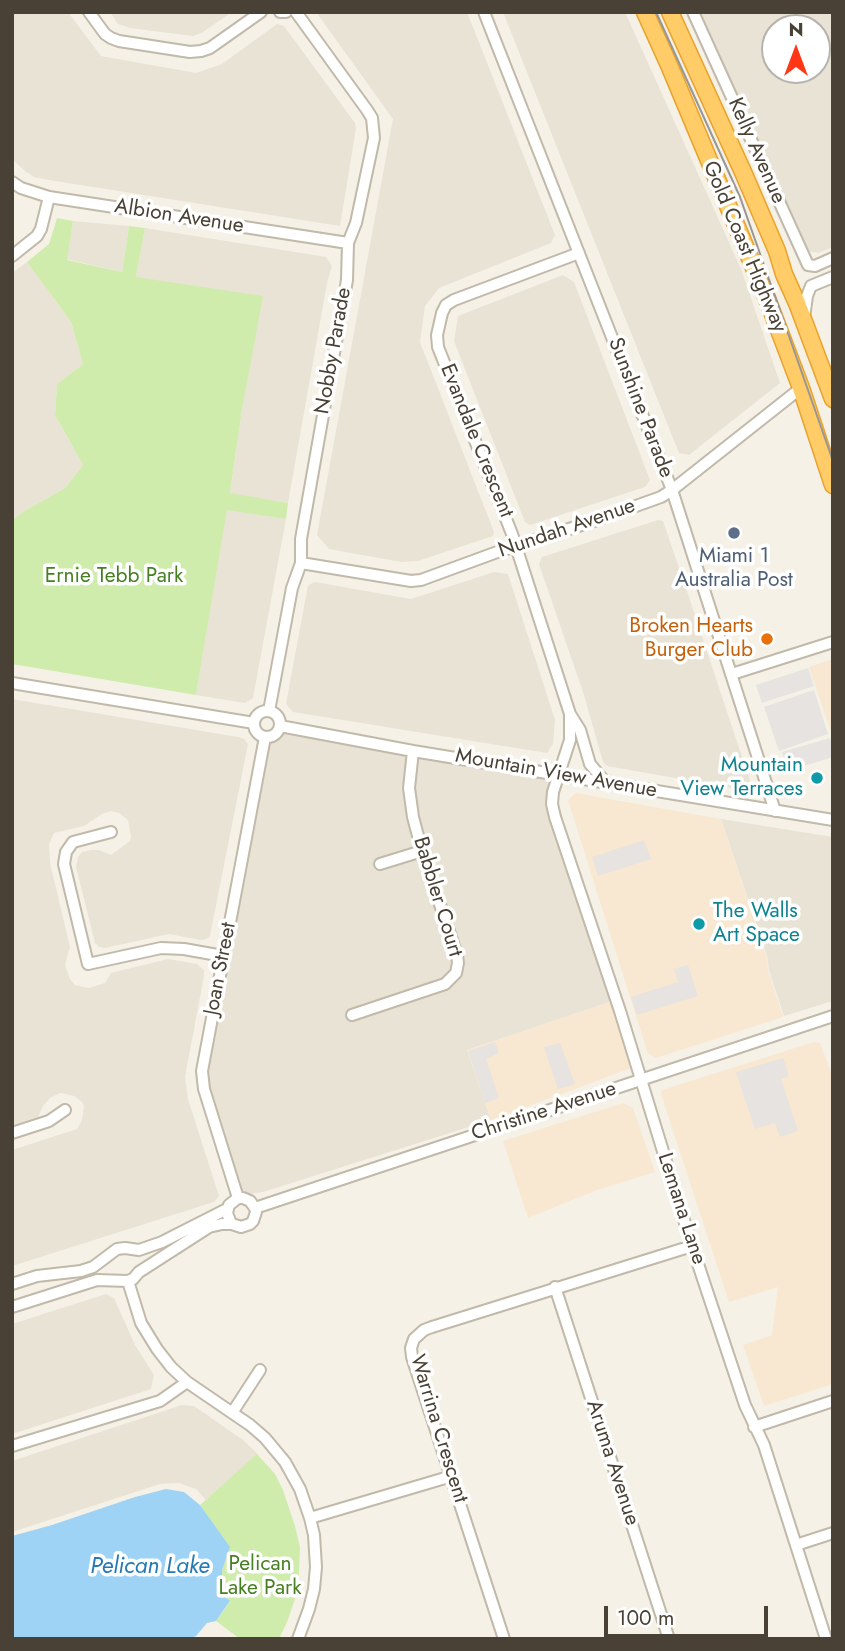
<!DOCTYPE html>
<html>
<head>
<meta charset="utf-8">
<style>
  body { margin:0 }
  #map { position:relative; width:845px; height:1651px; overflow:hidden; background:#f5f1e7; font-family:Jost,sans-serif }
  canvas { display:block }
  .frame { position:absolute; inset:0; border:14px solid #494135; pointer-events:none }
  .north { position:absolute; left:761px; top:14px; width:70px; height:70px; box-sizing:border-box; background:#fff; border:2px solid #b6b3ae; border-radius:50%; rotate:0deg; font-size:19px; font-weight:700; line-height:28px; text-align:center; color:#494135 }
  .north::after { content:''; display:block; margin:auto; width:24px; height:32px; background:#ff3714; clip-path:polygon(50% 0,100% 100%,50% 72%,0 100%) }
  .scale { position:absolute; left:604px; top:1606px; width:164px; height:32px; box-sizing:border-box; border:4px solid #494135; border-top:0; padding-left:9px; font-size:21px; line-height:24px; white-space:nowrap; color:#494135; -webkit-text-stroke:5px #fff; paint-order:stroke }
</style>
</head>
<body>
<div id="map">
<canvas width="845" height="1651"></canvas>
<div class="frame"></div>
<div class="north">N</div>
<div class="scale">100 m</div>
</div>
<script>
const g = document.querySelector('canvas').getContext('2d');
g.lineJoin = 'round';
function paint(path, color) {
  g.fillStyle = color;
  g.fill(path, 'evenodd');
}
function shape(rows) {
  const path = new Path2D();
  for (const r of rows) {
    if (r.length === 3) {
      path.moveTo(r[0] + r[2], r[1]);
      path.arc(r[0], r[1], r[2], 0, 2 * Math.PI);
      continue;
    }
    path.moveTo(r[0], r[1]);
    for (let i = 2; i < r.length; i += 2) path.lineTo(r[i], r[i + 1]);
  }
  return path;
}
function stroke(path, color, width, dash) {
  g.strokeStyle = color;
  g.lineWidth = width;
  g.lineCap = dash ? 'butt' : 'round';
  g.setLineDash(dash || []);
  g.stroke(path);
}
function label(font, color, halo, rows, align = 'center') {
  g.font = font + ' Jost,sans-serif';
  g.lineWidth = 7;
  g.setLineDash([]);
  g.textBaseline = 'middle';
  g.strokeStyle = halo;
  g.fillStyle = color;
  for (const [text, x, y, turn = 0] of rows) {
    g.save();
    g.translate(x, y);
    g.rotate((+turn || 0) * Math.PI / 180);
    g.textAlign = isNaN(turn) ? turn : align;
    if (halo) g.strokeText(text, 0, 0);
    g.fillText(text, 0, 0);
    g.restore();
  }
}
const residential = shape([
  [12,12,68,12,101,56,196,73,222,64,277,24,284,26,355,123,356,128,340,226,49,180,34,177,25,171,12,159],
  [110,12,232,12,203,32,193,36,130,28,118,24],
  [316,12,467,12,555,235,551,243,439,288,425,306,420,342,494,532,493,536,418,561,401,562,329,549,317,535,393,119],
  [503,12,625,12,741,269,780,383,689,455,679,453],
  [699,12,833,12,833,247,818,253,807,251],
  [775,28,817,28,817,70,775,70],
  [73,221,129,226,122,272,66,259],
  [145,228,326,257,332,266,327,283,288,503,230,494,242,410,249,370,136,277],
  [27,262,71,322,83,364,57,384,55,415,83,465,65,488,26,510,12,520,12,273],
  [563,275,574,282,650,480,645,487,530,525,525,522,454,341,458,316],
  [227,509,286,519,253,698,245,703,196,695],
  [658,520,663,521,689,597,753,790,749,791,607,766,603,762,584,695,539,564,542,557],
  [494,572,508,574,555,720,553,744,547,753,293,712,286,704,308,585,315,582,411,599],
  [12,699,238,737,244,739,248,744,210,936,206,939,201,940,169,934,105,948,99,947,95,943,76,867,78,857,82,852,91,850,99,850,111,855,130,841,131,837,128,820,119,813,111,811,102,814,84,826,54,833,49,844,50,863,70,947,65,965,70,979,75,985,89,988,105,983,111,973,168,959,197,964,204,970,204,976,185,1077,188,1099,219,1196,214,1202,12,1266,12,1150,77,1129,82,1120,84,1106,82,1102,74,1096,60,1093,50,1098,43,1106,38,1117,12,1125],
  [281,731,554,777,549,789,613,1001,467,1050,491,1120,263,1192,241,1195,207,1088,206,1071,270,738,279,734],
  [721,819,833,837,833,1001,784,1016,769,970,767,956],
  [106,1294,114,1298,135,1345,154,1375,151,1389,12,1434,12,1324],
  [182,1405,194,1406,243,1440,258,1454,206,1500,196,1489,179,1483,160,1484,12,1532,12,1461]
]);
const commercial = shape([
  [833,659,833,738,809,667],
  [576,793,721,819,767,958,768,970,783,1017,656,1058,648,1054,568,800],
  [613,1001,634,1067,491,1120,467,1050],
  [814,1042,820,1043,833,1077,833,1384,764,1406,743,1345,772,1335,778,1287,729,1302,661,1094,662,1090],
  [623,1103,633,1108,655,1172,597,1190,528,1218,503,1141]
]);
const green = shape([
  [57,218,73,221,67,260,122,272,129,226,145,228,136,277,263,296,242,410,230,493,288,503,286,519,227,510,196,695,12,664,12,520,26,510,65,488,83,465,55,415,57,384,83,364,71,322,27,262,49,244],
  [257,1454,275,1474,283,1490,295,1526,300,1547,299,1574,295,1599,287,1622,279,1639,240,1639,216,1621,230,1602,225,1597,222,1583,222,1570,225,1560,210,1521,200,1505]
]);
const parking = shape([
  [808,668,814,686,762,703,756,685],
  [814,690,828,734,779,751,764,707],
  [830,738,833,746,833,757,788,771,782,752],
  [644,840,651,859,598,876,592,857],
  [688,965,698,996,637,1015,631,997,678,982,674,969],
  [495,1042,499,1053,486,1059,499,1098,485,1103,468,1051],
  [560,1043,575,1084,558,1089,544,1047],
  [783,1058,789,1076,781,1079,798,1131,780,1137,775,1123,755,1129,736,1072]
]);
const water = shape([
  [166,1489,184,1492,200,1505,230,1547,222,1570,222,1583,225,1597,230,1601,216,1621,207,1623,196,1636,190,1639,12,1639,12,1536,52,1525,135,1497]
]);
const minor = shape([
  [89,12,105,34,111,38,119,41,190,52,201,51,210,48,261,12],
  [280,12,286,12],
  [484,12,672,490,775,811],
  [693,12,808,265,815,266,833,258],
  [12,182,21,188,49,197,348,243],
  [579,253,454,300,446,305,442,313,437,335,438,347,512,534,570,714,580,730,590,764,606,783],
  [12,256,37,236,41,229,49,197],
  [804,318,807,296,811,286,833,277],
  [301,563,411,581,421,580,500,551,594,521,661,497,672,490,801,388],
  [732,674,833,642],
  [12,683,254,723],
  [269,711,292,588,301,563,301,539,347,280,348,243,356,223,374,138,372,118,367,110,296,12],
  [267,724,13],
  [570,714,570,740,553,792,552,804,555,817,620,1011,692,1246,745,1405,764,1445,826,1639],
  [280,726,413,751,833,820],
  [111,832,73,842,66,852,64,864,88,964,161,948,184,949,223,956],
  [380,864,422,851],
  [352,1015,445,984,456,973,458,963,457,955,422,851,413,817,409,788,413,751],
  [12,1133,49,1121,65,1110],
  [238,1198,204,1089,202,1071,265,737],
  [255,1208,833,1016],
  [128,1281,141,1323,157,1349,171,1367,187,1382,250,1425,265,1438,285,1462,300,1489,310,1518,314,1535,316,1567,314,1589,309,1609,298,1639],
  [12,1284,37,1276,81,1271,93,1267,117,1249,125,1248,139,1250,162,1242,227,1209],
  [555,1287,669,1639],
  [12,1307,97,1280,128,1281,133,1279,139,1272,209,1227,222,1224,232,1224,241,1227,250,1224,253,1221,256,1212,255,1208,250,1201,243,1198,238,1198,229,1205,227,1213,230,1221,232,1224],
  [232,1413,260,1370],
  [754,1427,833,1401],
  [12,1446,160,1401,187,1382],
  [310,1518,452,1476],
  [796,1545,833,1533],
  [504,1639,412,1357,411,1348,414,1339,424,1330,432,1327,692,1246]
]);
const highway = shape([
  [645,12,669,65,768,301,801,388,833,485],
  [670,12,743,172,777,251,784,274,797,303,833,399]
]);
const tram = shape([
  [656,12,740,197,833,461]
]);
const markers = [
  [734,533,7,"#5c6f8a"],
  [767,639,7,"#e8710a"],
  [817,778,7,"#0f9aa8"],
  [699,924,7,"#0f9aa8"]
];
const streetNames = [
  ["Kelly Avenue",756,151,66],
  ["Albion Avenue",179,217,9],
  ["Gold Coast Highway",744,247,67],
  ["Nobby Parade",334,351,-80],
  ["Sunshine Parade",640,408,69],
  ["Evandale Crescent",476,441,68],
  ["Nundah Avenue",567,529,-19],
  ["Mountain View Avenue",556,774,10],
  ["Babbler Court",437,897,73],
  ["Joan Street",221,969,-79],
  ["Christine Avenue",544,1112,-18],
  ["Lemana Lane",681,1209,72],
  ["Warrina Crescent",438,1429,73],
  ["Aruma Avenue",612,1463,72]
];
const serviceNames = [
  ["Miami 1",734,557],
  ["Australia Post",734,581]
];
const parkNames = [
  ["Ernie Tebb Park",114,577],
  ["Pelican",260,1565],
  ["Lake Park",260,1589]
];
const foodNames = [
  ["Broken Hearts",753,627],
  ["Burger Club",753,651]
];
const cultureNames = [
  ["Mountain",803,766],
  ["View Terraces",803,790],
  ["The Walls",713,912,"left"],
  ["Art Space",713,936,"left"]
];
const waterNames = [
  ["Pelican Lake",150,1567]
];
paint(residential, '#e9e3d5');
paint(commercial, '#f8e8d1');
paint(green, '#d0ecad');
paint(parking, '#e6e3e0');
paint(water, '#9fd3f6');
stroke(minor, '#c1b9a9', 14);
stroke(highway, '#eaa32d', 19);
stroke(minor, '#fff', 10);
stroke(highway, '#ffcc68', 16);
stroke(tram, '#979797', 2);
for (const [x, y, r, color] of markers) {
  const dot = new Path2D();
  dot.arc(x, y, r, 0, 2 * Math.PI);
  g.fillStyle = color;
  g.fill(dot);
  stroke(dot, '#fff', 2.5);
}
label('21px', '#494135', '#fff', streetNames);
label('21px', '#4e5e75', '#fff', serviceNames);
label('21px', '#478023', '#fff', parkNames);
label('21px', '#c56008', '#fff', foodNames, 'right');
label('21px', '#0d838f', '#fff', cultureNames, 'right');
label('italic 23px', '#2479b5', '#fff', waterNames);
</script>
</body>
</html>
